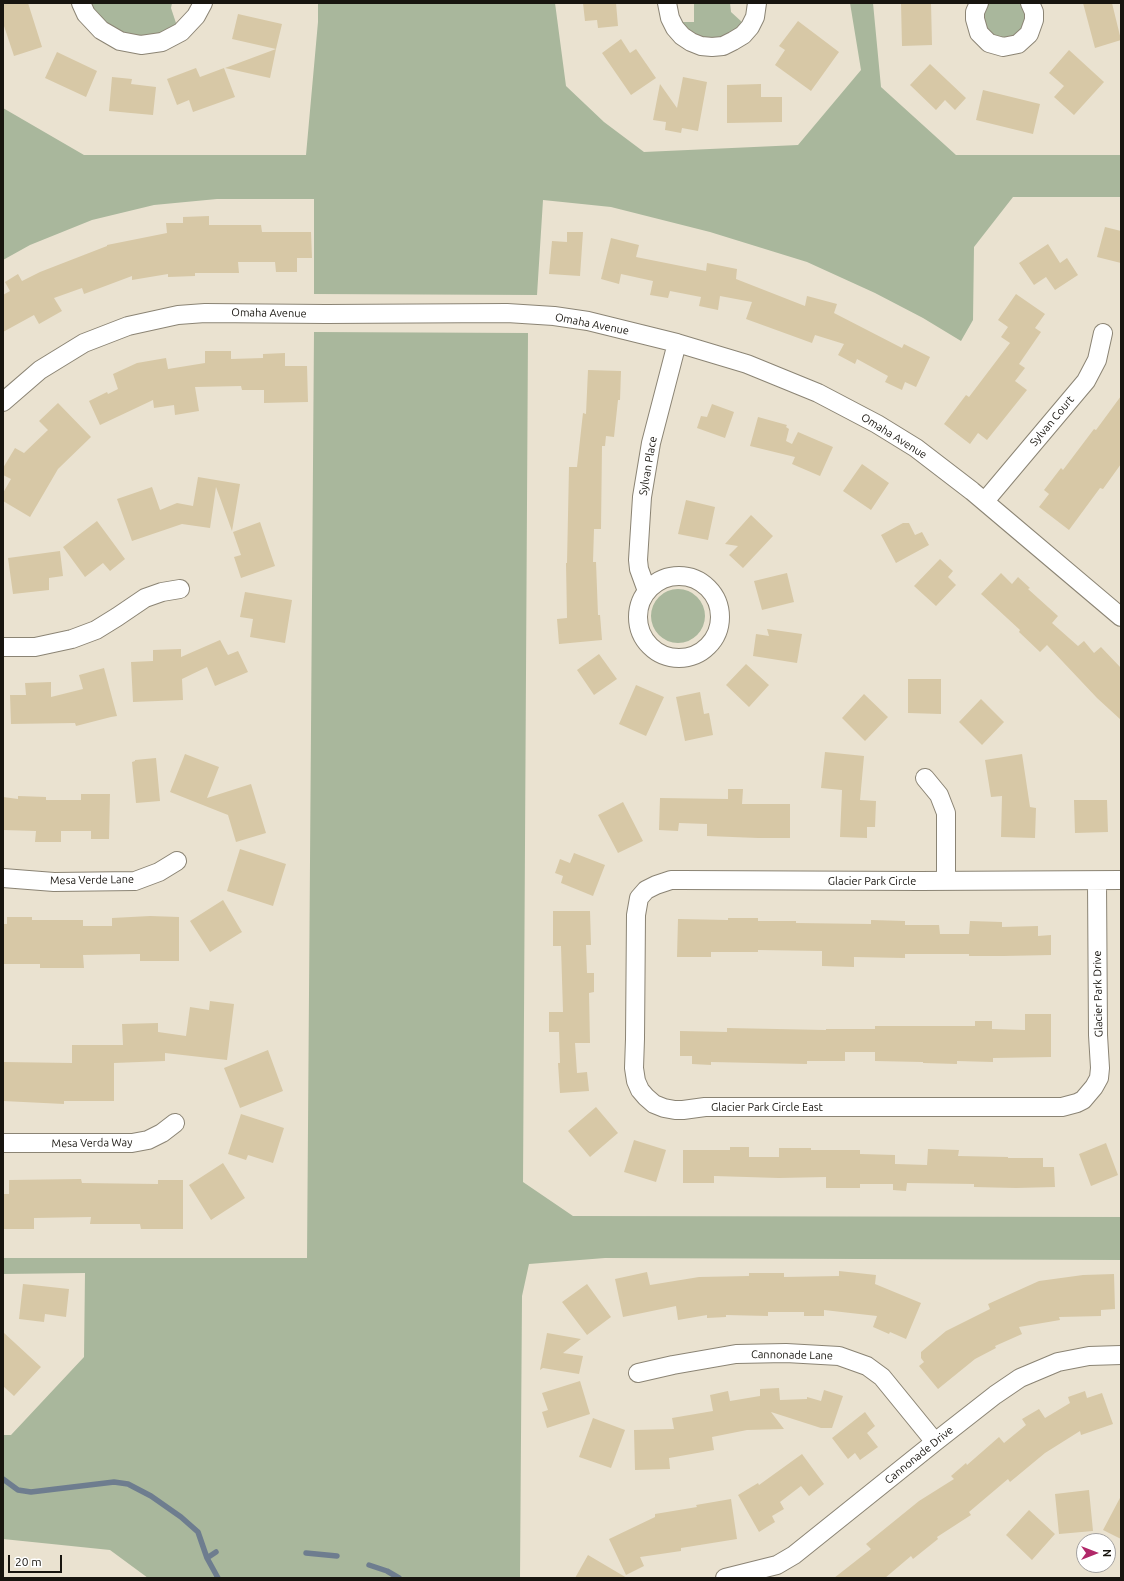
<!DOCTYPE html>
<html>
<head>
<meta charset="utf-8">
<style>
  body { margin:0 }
  #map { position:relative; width:1124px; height:1581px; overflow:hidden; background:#eae2d0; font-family:Ubuntu,sans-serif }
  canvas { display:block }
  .frame { position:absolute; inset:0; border:4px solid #18150f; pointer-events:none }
  .north { position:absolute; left:1076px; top:1533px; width:40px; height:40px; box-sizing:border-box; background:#fff; border:1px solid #a3a19f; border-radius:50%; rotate:90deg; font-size:11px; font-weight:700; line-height:16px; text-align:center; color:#18150f }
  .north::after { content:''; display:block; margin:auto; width:14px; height:18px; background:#b12869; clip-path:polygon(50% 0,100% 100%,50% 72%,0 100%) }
  .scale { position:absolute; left:8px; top:1555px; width:54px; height:18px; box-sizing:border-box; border:2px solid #18150f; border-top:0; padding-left:5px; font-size:12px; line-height:14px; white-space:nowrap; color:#18150f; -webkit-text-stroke:3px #fff; paint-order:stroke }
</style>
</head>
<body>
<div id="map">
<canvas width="1124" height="1581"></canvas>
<div class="frame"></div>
<div class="north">N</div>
<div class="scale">20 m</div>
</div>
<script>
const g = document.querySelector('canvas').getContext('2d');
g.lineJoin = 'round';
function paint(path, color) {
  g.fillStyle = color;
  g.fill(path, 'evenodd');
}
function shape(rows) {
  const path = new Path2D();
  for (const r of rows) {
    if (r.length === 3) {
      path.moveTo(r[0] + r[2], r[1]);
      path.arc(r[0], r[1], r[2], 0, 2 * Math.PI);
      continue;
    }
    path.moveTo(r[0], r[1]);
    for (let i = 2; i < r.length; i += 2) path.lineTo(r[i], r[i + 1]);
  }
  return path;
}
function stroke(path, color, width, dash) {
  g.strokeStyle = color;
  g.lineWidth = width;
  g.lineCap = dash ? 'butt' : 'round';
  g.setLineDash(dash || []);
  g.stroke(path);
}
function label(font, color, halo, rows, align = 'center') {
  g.font = font + ' Ubuntu,sans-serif';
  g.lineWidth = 3;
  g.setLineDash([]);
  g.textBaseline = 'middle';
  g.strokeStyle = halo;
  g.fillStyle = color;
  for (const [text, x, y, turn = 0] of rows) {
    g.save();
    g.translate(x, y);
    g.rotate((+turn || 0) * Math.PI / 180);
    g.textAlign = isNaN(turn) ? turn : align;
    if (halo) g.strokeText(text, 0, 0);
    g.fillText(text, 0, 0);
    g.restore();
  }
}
const green = shape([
  [88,3,172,3,171,8,177,26,166,33,141,38,114,31],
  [318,3,555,3,566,86,604,122,644,152,798,145,861,70,850,3,873,3,881,87,956,155,1121,155,1121,197,1013,197,974,247,973,320,961,341,923,318,875,293,807,262,710,232,611,207,543,200,537,295,314,294,314,199,217,199,154,205,92,220,30,245,3,260,3,108,84,155,306,155,318,22],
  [694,3,730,3,731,12,743,23,728,37,702,39,683,28,683,22,694,22],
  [986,3,1022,3,1027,13,1020,34,1006,41,986,31,982,9],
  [314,332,528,333,523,1182,573,1216,1121,1217,1121,1260,605,1258,529,1264,522,1296,520,1578,148,1578,110,1550,3,1539,3,1435,11,1435,84,1357,85,1273,3,1274,3,1258,307,1258],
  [678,616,27]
]);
const stream = shape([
  [3,1479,18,1490,31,1492,114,1482,128,1484,151,1496,181,1517,198,1532,207,1558],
  [216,1552,207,1558,218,1578],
  [306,1553,337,1556],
  [369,1565,387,1571,399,1578]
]);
const building = shape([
  [3,3,28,3,42,47,14,56,3,23],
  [583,3,616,3,618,26,598,28,597,20,585,21],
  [901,3,931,3,932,45,902,46],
  [1083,3,1112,3,1121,40,1095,48],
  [238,14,282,24,276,49,232,39],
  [798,21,839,52,811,91,775,65,785,50,779,46],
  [621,39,630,53,636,49,656,78,631,95,602,53],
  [276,49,270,78,225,68],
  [1069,50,1104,82,1074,115,1054,97,1064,86,1049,73],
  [57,52,97,71,86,97,45,78],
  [930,64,966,98,955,110,945,100,936,110,910,85],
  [196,68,200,77,224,68,235,97,193,112,189,100,177,105,167,79],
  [112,77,132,79,131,84,156,87,153,115,109,111],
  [683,77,707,82,698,131,682,128,681,133,665,130,666,122,653,120,660,84,677,108],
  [761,84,761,97,782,97,782,122,727,123,727,85],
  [983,90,1040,104,1033,134,976,120],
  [209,216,209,225,261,225,262,232,311,232,312,258,297,258,297,272,276,272,275,262,238,262,239,273,195,273,195,276,168,277,168,274,132,280,132,276,84,294,82,288,54,298,62,311,39,324,34,315,3,332,3,295,10,291,5,282,18,274,22,281,40,272,107,246,107,245,167,233,166,223,183,223,183,217],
  [1105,227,1121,231,1121,263,1097,257],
  [567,232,583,232,580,276,549,274,552,241,567,242],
  [611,238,639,245,636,257,706,271,707,263,737,269,736,279,805,306,807,296,837,304,834,313,902,348,904,344,930,357,916,387,905,382,902,390,885,382,888,376,857,359,855,364,838,355,844,344,815,335,812,343,746,319,752,302,720,296,718,310,699,306,701,297,670,291,668,298,650,295,653,281,621,274,619,284,601,279],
  [1048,244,1060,263,1067,258,1078,275,1055,290,1046,277,1034,285,1019,263],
  [1016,294,1045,314,1035,328,1041,332,1019,364,1025,368,1015,381,1027,390,987,440,978,433,970,444,944,424,966,395,969,397,1010,343,1001,337,1008,327,998,320],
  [205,351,231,351,231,359,263,358,263,354,285,353,285,366,307,366,308,402,264,403,264,390,242,390,241,386,195,387,199,411,175,415,174,405,154,408,153,400,100,425,89,401,107,392,108,394,118,389,113,374,137,363,166,358,168,369,205,363],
  [588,370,621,371,620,400,618,400,614,437,606,436,605,446,602,446,601,529,594,529,593,562,596,562,598,615,600,615,602,640,559,644,557,619,567,618,566,563,567,563,569,467,577,467,583,413,586,414],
  [1121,396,1121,464,1103,489,1100,488,1069,530,1039,507,1049,494,1044,490,1061,468,1063,470,1094,429,1096,430],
  [58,403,91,437,58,469,30,517,3,501,3,493,11,479,3,475,3,468,15,448,24,453,48,430,39,421],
  [712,404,734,412,725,438,697,428,701,416,707,417],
  [758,417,787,425,786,427,789,429,786,441,792,444,798,432,833,447,820,476,792,464,795,457,750,446],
  [862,464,889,483,871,510,843,491],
  [198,477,240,484,232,531,216,487,210,528,182,524,132,541,117,499,152,487,160,510,177,503,193,506],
  [686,500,715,507,708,540,678,534],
  [751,515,773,536,743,568,729,555,738,546,725,544],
  [97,521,125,559,110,571,103,563,85,577,63,547],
  [260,522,275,566,241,578,234,557,241,555,233,532],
  [903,523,909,523,915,535,922,532,929,545,896,563,881,535],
  [60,551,63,576,49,578,49,590,13,594,8,558],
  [940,559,953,571,948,577,956,585,936,606,914,586],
  [787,573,794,602,762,610,754,581],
  [1001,573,1012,584,1018,577,1030,588,1028,589,1058,616,1052,623,1078,646,1084,641,1094,653,1101,647,1121,668,1121,720,1097,698,1047,645,1040,652,1019,632,1020,630,981,594],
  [245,592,292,600,285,643,250,637,253,619,240,617],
  [767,629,802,634,797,663,753,656,756,634,769,636],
  [220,640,228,655,238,651,248,672,215,686,207,667,182,679,183,700,133,702,131,662,153,661,153,650,181,649,181,657],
  [599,654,617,679,594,695,577,670],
  [746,664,769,685,749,707,726,685],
  [104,668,117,716,111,717,76,726,75,723,11,724,10,695,26,695,25,683,51,682,51,697,83,689,79,675],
  [908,679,941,679,941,714,908,713],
  [636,685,664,697,646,736,619,724],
  [700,692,704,714,709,713,713,735,685,741,676,697],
  [864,694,888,717,865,741,842,718],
  [981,699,1004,722,982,745,959,722],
  [825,752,864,756,860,800,876,801,875,827,867,827,867,838,840,837,842,790,821,788],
  [185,754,219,767,207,798,251,784,266,833,236,842,228,815,170,792],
  [1022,754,1030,807,1036,808,1035,838,1001,837,1002,796,991,797,985,760],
  [156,758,160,801,136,803,132,762,135,761,135,760],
  [728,789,743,789,742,804,790,804,790,838,758,838,707,836,707,824,679,823,678,831,659,830,660,798,728,799],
  [81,794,110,794,109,839,91,839,91,831,61,831,61,842,35,842,36,831,3,830,3,797,18,799,18,796,46,797,46,800,81,800],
  [1074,800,1107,800,1108,832,1075,833],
  [623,802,643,841,618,853,598,815],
  [240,849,286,864,273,906,227,891],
  [574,853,605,865,593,896,561,883,563,876,555,873,560,859,570,863],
  [223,900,242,932,210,952,190,921],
  [553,911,590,911,591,945,586,945,587,973,594,973,594,992,589,993,590,1043,575,1043,577,1073,587,1072,589,1091,560,1093,558,1063,560,1063,559,1032,549,1032,549,1012,563,1012,561,946,553,946],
  [150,916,179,917,179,961,140,961,140,954,83,955,84,968,40,968,40,964,3,964,3,924,7,924,7,917,32,917,32,920,83,920,83,926,112,926,112,918],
  [728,918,758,918,758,921,796,921,796,923,871,924,871,920,905,921,905,925,939,925,940,934,969,934,970,921,1002,922,1002,927,1038,926,1038,936,1051,935,1051,955,1003,956,969,956,969,954,905,954,905,958,854,957,854,967,822,966,822,951,758,950,758,952,711,952,711,957,677,957,678,919,728,920],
  [210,1001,234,1004,227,1060,165,1053,165,1061,114,1063,114,1101,64,1101,64,1104,3,1101,3,1062,72,1063,72,1045,123,1045,122,1024,158,1023,158,1032,186,1036,190,1007,209,1010],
  [1025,1014,1051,1014,1051,1057,993,1058,993,1062,957,1061,957,1064,923,1063,923,1062,875,1061,875,1052,845,1052,845,1061,807,1061,807,1064,711,1062,711,1065,692,1064,692,1056,680,1056,680,1031,727,1032,727,1028,826,1030,826,1029,875,1029,875,1026,975,1026,975,1021,992,1021,992,1029,1025,1030],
  [268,1050,283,1091,240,1108,224,1068],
  [596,1107,618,1133,590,1157,568,1131],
  [241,1114,284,1128,273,1163,248,1155,246,1160,228,1154],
  [634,1140,666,1150,656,1182,624,1172],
  [1106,1143,1118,1175,1091,1186,1079,1154],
  [730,1147,749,1147,749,1157,779,1157,779,1148,811,1148,811,1150,860,1150,860,1154,895,1155,895,1164,927,1165,928,1149,959,1150,958,1156,1008,1157,1008,1158,1043,1158,1043,1167,1054,1167,1055,1187,1016,1188,974,1187,974,1184,907,1183,906,1191,893,1190,893,1184,860,1184,860,1188,826,1188,826,1177,779,1178,714,1176,714,1183,683,1183,683,1150,730,1150],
  [223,1163,245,1198,211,1220,189,1185],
  [81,1179,82,1183,158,1184,158,1180,183,1180,183,1229,141,1229,140,1224,90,1224,91,1217,34,1218,34,1229,3,1229,3,1194,9,1194,9,1180],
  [839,1271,876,1275,875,1284,921,1303,906,1339,890,1332,889,1334,873,1327,877,1316,824,1310,824,1316,804,1316,804,1312,768,1312,768,1316,726,1315,726,1317,707,1318,707,1315,678,1320,676,1306,623,1317,615,1279,647,1272,650,1285,699,1277,749,1276,749,1273,784,1273,784,1277,839,1276],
  [1114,1274,1115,1309,1101,1310,1101,1316,1059,1317,1060,1320,1019,1327,1022,1334,995,1346,996,1348,975,1359,938,1389,919,1366,924,1362,921,1358,921,1352,946,1331,990,1309,988,1304,1039,1281,1083,1275],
  [23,1284,69,1289,66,1317,45,1314,44,1322,19,1319],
  [587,1284,611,1317,587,1335,562,1302],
  [3,1332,41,1367,14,1396,3,1386],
  [547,1333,581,1339,563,1353,583,1356,579,1374,543,1368,540,1370],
  [580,1381,590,1414,547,1428,542,1412,548,1410,542,1393],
  [779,1388,780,1400,807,1399,807,1397,821,1401,824,1390,843,1396,832,1428,821,1428,771,1412,784,1429,747,1430,712,1437,714,1450,669,1458,670,1469,635,1470,634,1430,674,1429,672,1418,713,1411,710,1395,728,1391,730,1401,760,1396,760,1389],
  [1085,1391,1087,1398,1102,1393,1113,1424,1081,1435,1080,1431,1045,1453,1010,1482,1008,1479,969,1512,971,1515,937,1537,938,1539,913,1559,911,1556,885,1578,834,1578,871,1549,866,1544,919,1501,954,1479,951,1476,966,1463,967,1465,999,1437,1004,1443,1026,1425,1022,1419,1039,1409,1045,1418,1070,1403,1068,1397],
  [865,1412,875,1426,867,1433,878,1447,860,1460,855,1453,848,1459,832,1438],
  [593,1418,625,1430,611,1468,579,1457],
  [802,1454,824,1484,809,1496,801,1486,780,1502,784,1509,772,1516,775,1522,759,1532,738,1495,758,1483,759,1485],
  [1089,1490,1093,1531,1059,1534,1055,1494],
  [1121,1496,1121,1539,1103,1530],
  [731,1499,737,1539,681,1548,681,1551,640,1557,644,1566,626,1575,609,1539,655,1517,655,1514,697,1507,696,1505],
  [1029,1510,1055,1534,1032,1560,1006,1535],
  [588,1555,627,1578,575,1578]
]);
const minor = shape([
  [81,3,86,14,101,30,120,41,141,45,162,42,181,32,196,16,203,3],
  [667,3,670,18,675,28,682,36,691,42,701,46,712,47,723,46,733,41,743,35,750,27,755,17,757,3],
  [979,3,975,12,975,19,979,33,989,43,1003,47,1018,44,1029,34,1034,20,1034,12,1030,3],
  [3,402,40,370,84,343,128,326,178,315,205,313,326,314,507,313,554,316,588,321,677,343,747,364,818,393,877,424,916,448,972,491,1121,617],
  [985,501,1086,381,1097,360,1103,333],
  [679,617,41],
  [647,591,639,569,638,560,642,497,651,443,677,343],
  [3,647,35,647,72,639,96,630,117,617,145,598,162,592,180,589],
  [925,778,939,795,946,813,946,881],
  [3,878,54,882,135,881,159,872,177,861],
  [1097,882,1098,1035,1100,1068,1099,1078,1094,1087,1083,1100,1077,1103,1062,1107,705,1107,683,1110,675,1110,664,1108,654,1104,646,1097,640,1090,636,1081,634,1068,635,1039,636,915,639,898,646,890,656,885,671,880,681,880,920,881,1121,880],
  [3,1143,132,1143,148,1140,162,1133,175,1123],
  [638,1373,673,1365,736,1354,786,1353,839,1356,867,1366,882,1377,935,1442],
  [725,1578,777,1565,794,1555,935,1442,995,1395,1020,1378,1058,1362,1089,1356,1121,1355]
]);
const streetNames = [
  ["Omaha Avenue",269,313,1],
  ["Omaha Avenue",592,324,11],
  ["Sylvan Court",1052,421,-50],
  ["Omaha Avenue",894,436,32],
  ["Sylvan Place",648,466,-80],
  ["Mesa Verde Lane",92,880,-1],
  ["Glacier Park Circle",872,881],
  ["Glacier Park Drive",1098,994,-91],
  ["Glacier Park Circle East",767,1107],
  ["Mesa Verda Way",92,1143,-1],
  ["Cannonade Lane",792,1355,1],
  ["Cannonade Drive",919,1455,-39]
];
paint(green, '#a9b79c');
stroke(stream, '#6e7d8f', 5.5);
paint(building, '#d7c8a6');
stroke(minor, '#8b8474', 20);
stroke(minor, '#fff', 18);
label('11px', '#18150f', '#fff', streetNames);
</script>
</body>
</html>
